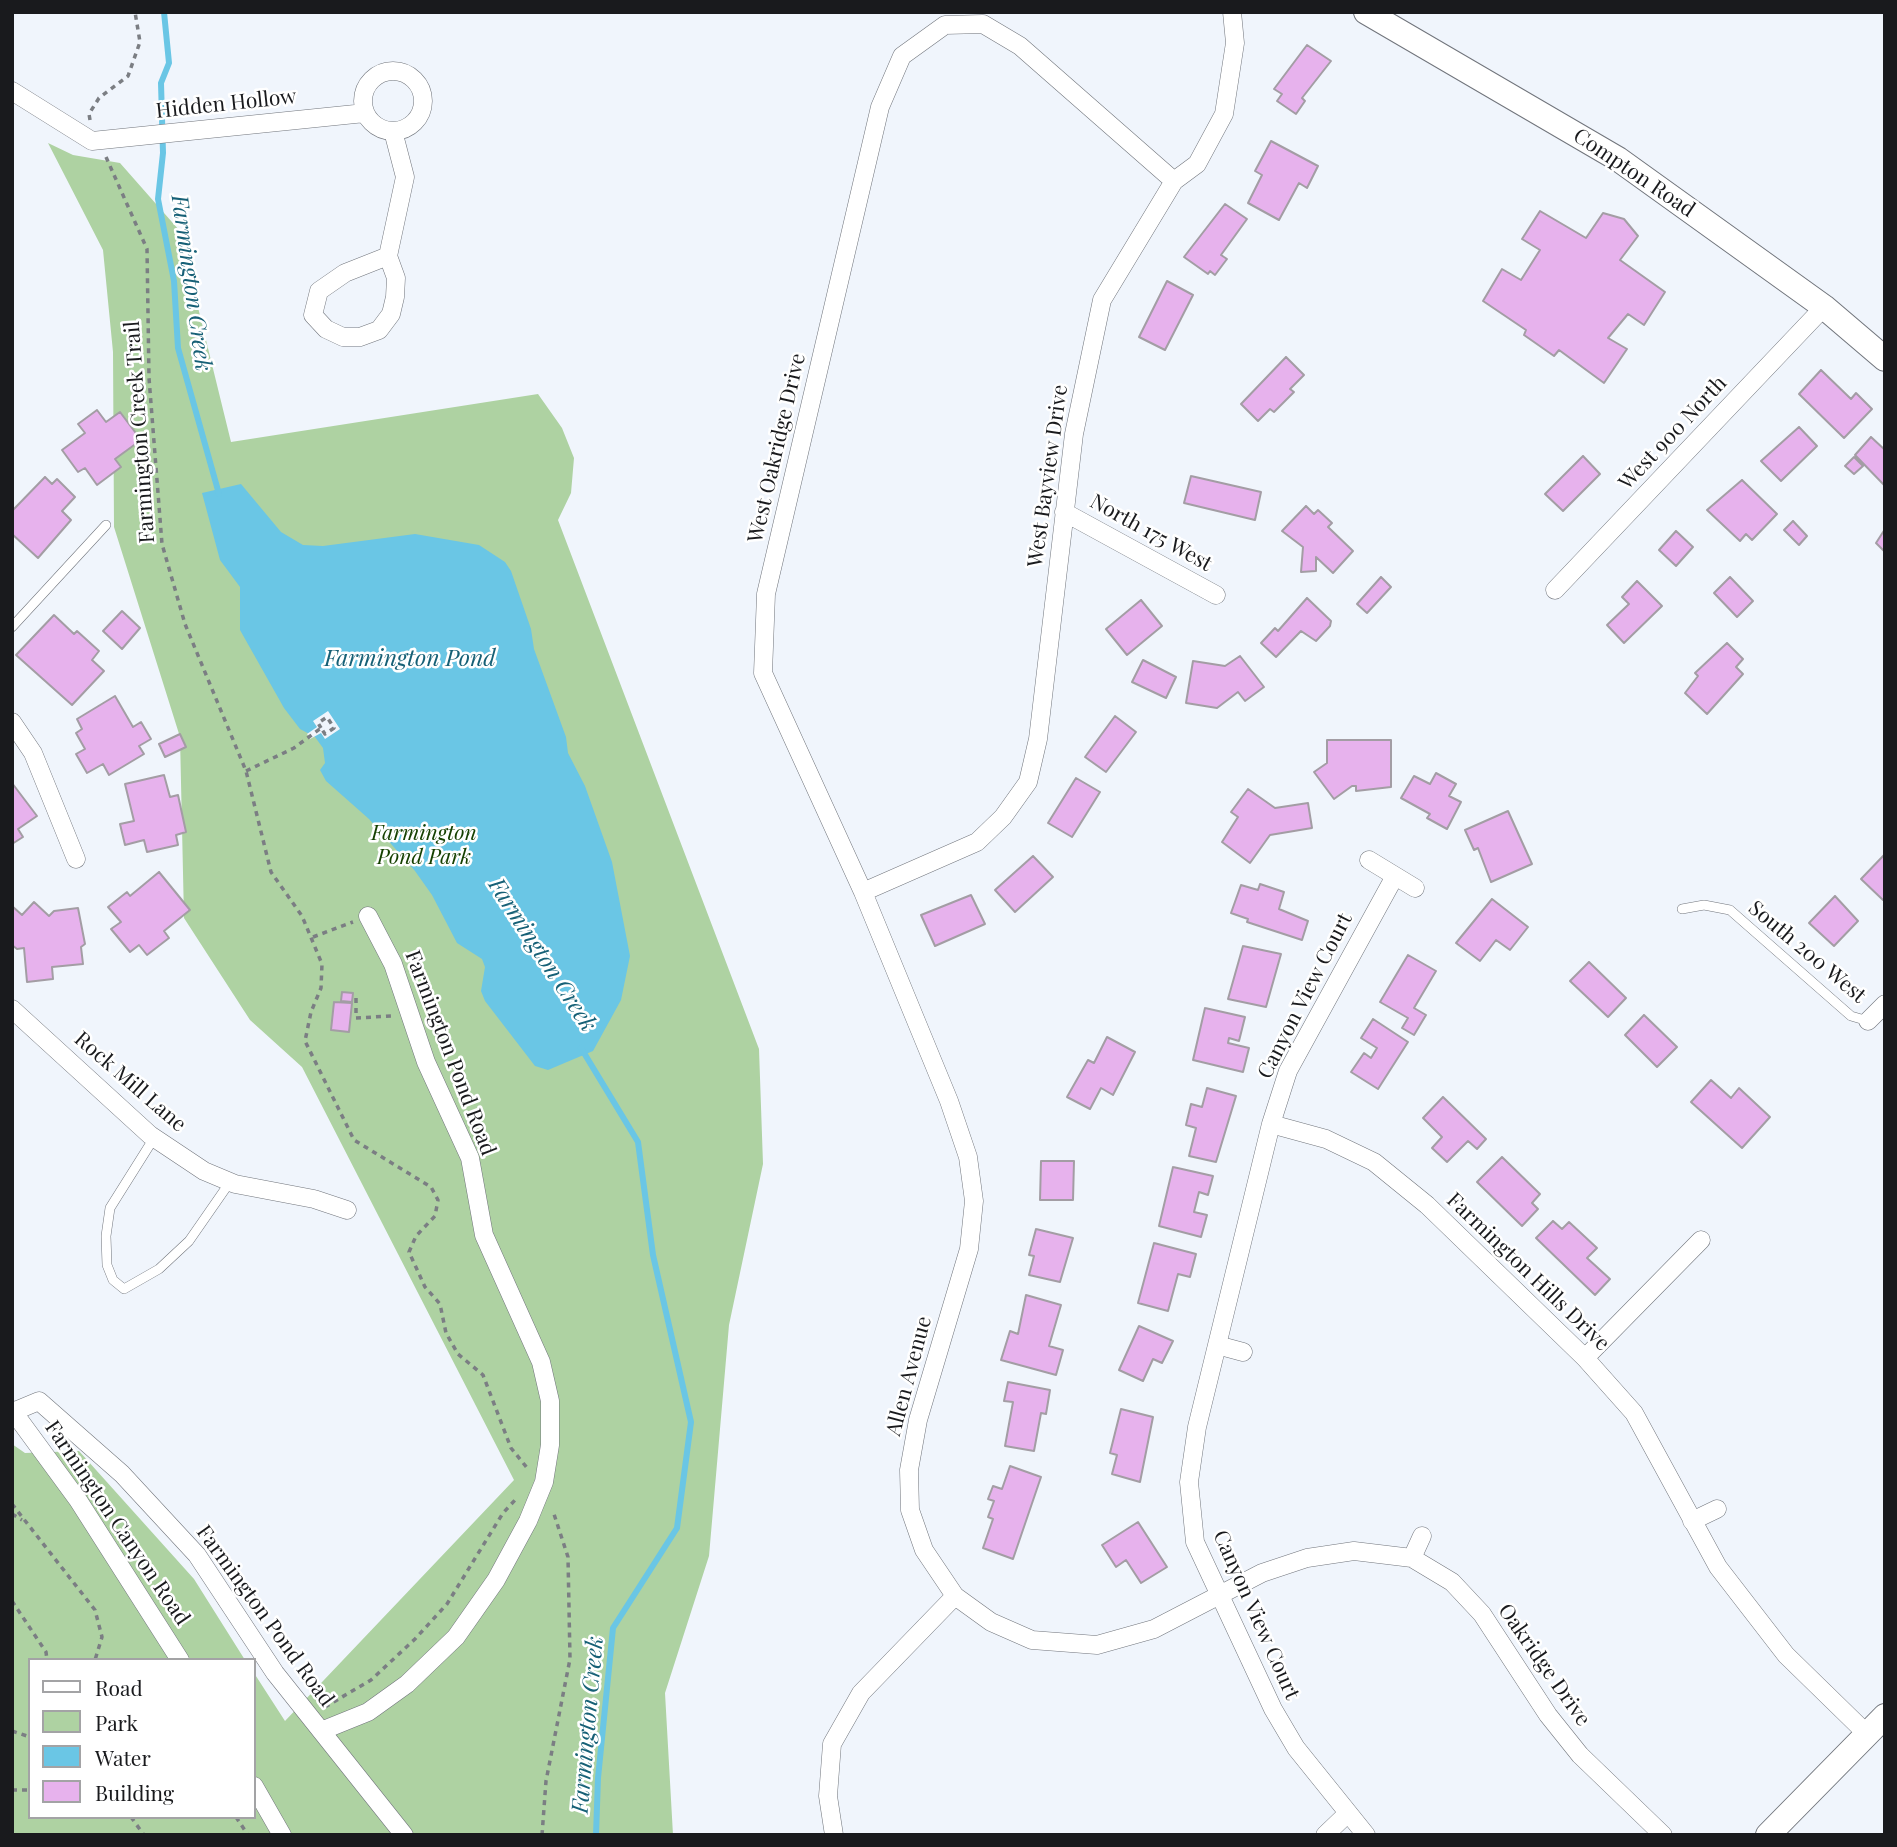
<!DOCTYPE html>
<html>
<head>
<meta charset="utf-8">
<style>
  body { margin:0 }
  #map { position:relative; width:1897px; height:1847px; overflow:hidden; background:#f0f5fc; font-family:"Playfair Display",serif }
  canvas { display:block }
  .frame { position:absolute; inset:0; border:14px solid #191a1d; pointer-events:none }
  .legend { position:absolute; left:28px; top:1658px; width:228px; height:161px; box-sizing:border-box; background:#fff; border:2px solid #a3a3a5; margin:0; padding:9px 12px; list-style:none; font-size:21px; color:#191a1d }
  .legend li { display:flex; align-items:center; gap:14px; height:35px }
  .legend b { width:35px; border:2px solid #a3a3a5 }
</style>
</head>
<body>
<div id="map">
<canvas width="1897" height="1847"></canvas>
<div class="frame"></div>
<ul class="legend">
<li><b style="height:9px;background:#fff"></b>Road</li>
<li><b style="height:19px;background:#aed2a2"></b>Park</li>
<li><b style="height:19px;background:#6ac6e5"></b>Water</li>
<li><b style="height:19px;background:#e7b2ed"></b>Building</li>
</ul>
</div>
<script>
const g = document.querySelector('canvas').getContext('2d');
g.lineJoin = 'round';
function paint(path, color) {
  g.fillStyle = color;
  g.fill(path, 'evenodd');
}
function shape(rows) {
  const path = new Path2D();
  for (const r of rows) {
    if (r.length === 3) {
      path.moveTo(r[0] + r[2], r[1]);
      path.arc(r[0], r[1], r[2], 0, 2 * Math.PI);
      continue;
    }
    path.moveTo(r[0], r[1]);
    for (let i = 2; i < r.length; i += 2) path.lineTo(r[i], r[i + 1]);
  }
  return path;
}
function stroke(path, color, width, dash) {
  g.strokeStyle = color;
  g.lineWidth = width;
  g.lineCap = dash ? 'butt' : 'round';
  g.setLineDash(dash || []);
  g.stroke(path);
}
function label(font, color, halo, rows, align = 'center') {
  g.font = font + ' "Playfair Display",serif';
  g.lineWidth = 5;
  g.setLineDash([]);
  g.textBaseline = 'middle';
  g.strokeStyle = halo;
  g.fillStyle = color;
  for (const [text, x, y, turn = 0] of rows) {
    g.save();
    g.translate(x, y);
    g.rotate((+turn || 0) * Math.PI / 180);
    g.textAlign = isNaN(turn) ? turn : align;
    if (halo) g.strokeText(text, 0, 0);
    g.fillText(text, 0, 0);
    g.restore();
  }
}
const green = shape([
  [48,143,73,155,120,163,179,230,231,442,538,394,562,428,574,458,571,493,558,520,759,1049,763,1164,729,1325,709,1556,665,1693,673,1835,12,1835,12,1444,25,1453,79,1451,194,1579,245,1660,30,1660,30,1817,254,1817,254,1673,285,1721,514,1480,302,1067,250,1020,184,918,180,737,114,527,113,352,103,250]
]);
const water = shape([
  [241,484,281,532,303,545,323,546,415,534,479,545,505,562,511,571,531,629,534,649,566,737,568,753,585,786,612,862,630,956,621,1000,593,1051,548,1070,535,1066,485,1001,481,991,485,967,482,959,457,943,432,895,415,871,369,819,326,781,320,770,325,763,323,748,315,737,300,729,284,708,240,630,240,587,220,560,202,493]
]);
const pier = shape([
  [328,711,340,729,325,739,321,733,310,739,307,734,317,727,313,721]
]);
const stream = shape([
  [164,12,169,63,161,83,163,153,158,199,174,281,178,348,219,494],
  [581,1048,638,1142,653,1255,691,1422,677,1528,613,1628,598,1778,596,1835]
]);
const building = shape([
  [1307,45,1331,61,1302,98,1305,101,1296,114,1277,101,1282,94,1274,89,1307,45],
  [1271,141,1318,166,1307,188,1299,183,1279,220,1248,203,1262,175,1255,171,1271,141],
  [1225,204,1247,219,1221,255,1227,259,1215,275,1210,271,1208,274,1184,257,1225,204],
  [1540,211,1586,238,1603,213,1624,219,1638,236,1620,260,1665,292,1644,325,1628,314,1608,338,1627,349,1604,383,1559,350,1554,356,1524,335,1526,330,1483,301,1502,269,1521,280,1540,250,1522,239,1540,211],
  [1167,281,1193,295,1165,350,1139,337,1167,281],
  [1286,357,1304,375,1290,389,1294,392,1274,412,1270,409,1258,421,1241,404,1286,357],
  [1821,370,1851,399,1856,393,1872,409,1844,438,1799,394,1821,370],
  [97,410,106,422,120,412,141,440,115,459,121,467,97,485,85,468,78,472,62,450,85,433,78,424,97,410],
  [1799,427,1817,446,1781,481,1761,461,1799,427],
  [1871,437,1885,450,1885,486,1855,455,1871,437],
  [1583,456,1600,474,1563,511,1545,494,1583,456],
  [1854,457,1863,466,1854,474,1845,466,1854,457],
  [1191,476,1261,492,1255,520,1184,503,1191,476],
  [45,477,52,484,57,479,75,497,62,511,71,520,38,558,12,534,12,511,45,477],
  [1742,480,1777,514,1752,540,1746,534,1740,541,1707,510,1742,480],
  [1306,506,1314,514,1318,510,1332,523,1328,527,1353,551,1333,573,1316,557,1316,571,1301,572,1303,547,1282,531,1306,506],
  [1793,521,1807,536,1799,545,1784,530,1793,521],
  [1885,529,1885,552,1876,543,1885,529],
  [1676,531,1693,547,1676,566,1659,550,1676,531],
  [1381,577,1391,587,1367,613,1357,604,1381,577],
  [1730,577,1753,601,1737,617,1714,593,1730,577],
  [1637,581,1662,606,1624,643,1607,625,1629,604,1622,597,1637,581],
  [1307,598,1331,621,1330,626,1316,641,1301,631,1276,657,1261,643,1275,628,1278,631,1307,598],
  [1141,600,1162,626,1127,655,1106,629,1141,600],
  [122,611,140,628,122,649,103,631,122,611],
  [54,615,74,634,77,631,99,651,92,660,104,671,72,705,16,655,54,615],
  [1727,643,1743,659,1736,667,1743,674,1707,714,1685,693,1698,676,1695,673,1727,643],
  [1240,656,1264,687,1245,701,1238,692,1217,708,1186,703,1193,661,1225,666,1240,656],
  [1143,660,1176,677,1166,698,1132,682,1143,660],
  [115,696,133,727,141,722,151,739,139,746,144,754,109,775,103,764,87,773,76,754,85,749,76,733,82,729,77,719,115,696],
  [1115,716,1136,732,1106,772,1085,757,1115,716],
  [180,734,186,747,165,757,159,744,180,734],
  [1327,740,1391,740,1391,787,1356,791,1356,786,1352,786,1334,799,1314,772,1327,763,1327,740],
  [1436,773,1456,784,1449,796,1461,802,1447,829,1427,818,1430,814,1401,798,1414,776,1430,784,1436,773],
  [164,775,170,797,178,795,186,832,176,835,178,845,147,852,144,840,125,845,120,824,134,821,125,784,164,775],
  [1076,778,1100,792,1072,837,1048,823,1076,778],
  [12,783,37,816,18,829,23,837,12,844,12,783],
  [1248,789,1275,808,1308,803,1312,828,1270,835,1250,863,1222,842,1238,817,1231,812,1248,789],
  [1508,811,1532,864,1491,882,1478,848,1474,850,1465,830,1508,811],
  [1885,854,1885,898,1883,900,1861,879,1885,854],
  [1033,856,1053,877,1015,912,995,890,1033,856],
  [159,872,190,910,164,931,169,938,147,955,139,945,130,952,111,929,121,922,108,907,127,892,130,896,159,872],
  [1260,884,1284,892,1279,909,1308,921,1302,940,1247,922,1248,919,1231,913,1241,885,1258,890,1260,884],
  [971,895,985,924,935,946,921,915,971,895],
  [1835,896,1858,921,1834,946,1809,923,1835,896],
  [1492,899,1528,927,1510,950,1496,940,1480,961,1456,943,1492,899],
  [34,902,49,916,54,911,78,908,85,944,81,947,83,964,52,967,53,979,27,982,24,948,17,949,12,945,12,906,22,915,34,902],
  [1243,946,1281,954,1266,1007,1228,999,1243,946],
  [1408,955,1436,971,1414,1008,1426,1015,1414,1035,1402,1028,1408,1018,1380,1002,1408,955],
  [1589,962,1626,998,1608,1017,1570,981,1589,962],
  [342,992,353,993,352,1002,341,1001,342,992],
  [334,1002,352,1003,349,1032,331,1030,334,1002],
  [1205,1008,1245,1017,1239,1041,1229,1038,1228,1043,1249,1048,1243,1072,1193,1060,1205,1008],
  [1644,1015,1677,1047,1657,1067,1625,1035,1644,1015],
  [1373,1019,1408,1042,1378,1089,1351,1072,1364,1053,1371,1058,1377,1048,1361,1038,1373,1019],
  [1107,1037,1135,1052,1113,1095,1101,1088,1090,1109,1067,1097,1088,1060,1094,1063,1107,1037],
  [1711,1080,1731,1098,1739,1088,1770,1117,1742,1148,1691,1102,1711,1080],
  [1207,1088,1236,1096,1216,1162,1189,1156,1196,1128,1186,1125,1191,1104,1202,1107,1207,1088],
  [1443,1097,1486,1139,1477,1149,1468,1141,1447,1162,1432,1148,1442,1137,1423,1118,1443,1097],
  [1502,1157,1540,1194,1532,1203,1538,1209,1522,1226,1477,1182,1502,1157],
  [1041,1161,1074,1161,1073,1200,1040,1200,1041,1161],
  [1173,1167,1213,1176,1208,1195,1199,1192,1194,1212,1207,1215,1201,1237,1159,1226,1173,1167],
  [1553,1221,1562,1229,1569,1222,1597,1248,1587,1258,1610,1279,1595,1295,1536,1238,1553,1221],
  [1036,1229,1073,1238,1060,1282,1029,1275,1034,1256,1029,1255,1036,1229],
  [1154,1243,1196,1254,1190,1277,1178,1274,1168,1311,1138,1303,1154,1243],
  [1026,1295,1061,1305,1049,1346,1063,1350,1056,1375,1001,1360,1010,1331,1018,1334,1026,1295],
  [1139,1326,1173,1341,1162,1363,1153,1359,1143,1381,1119,1370,1139,1326],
  [1008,1382,1050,1390,1046,1414,1041,1413,1034,1451,1005,1446,1013,1402,1004,1401,1008,1382],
  [1121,1409,1153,1417,1140,1482,1112,1474,1117,1455,1110,1453,1121,1409],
  [1010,1466,1041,1477,1013,1559,983,1548,993,1519,988,1517,994,1501,988,1499,993,1486,1002,1489,1010,1466],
  [1138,1522,1167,1567,1141,1583,1126,1560,1116,1567,1102,1545,1138,1522]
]);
const path = shape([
  [90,120,89,114,99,98,128,76,140,42,135,12],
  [106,157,147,249,149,378,162,544,185,624,246,771,271,872,302,916,322,964,321,988,311,1012,305,1041,354,1140,431,1187,438,1200,435,1216,416,1236,409,1252,425,1287,440,1304,446,1333,458,1354,483,1375,511,1448,528,1469],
  [246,771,294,748,321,728,325,734,334,728,327,717,318,723,321,728],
  [313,937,353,922],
  [356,998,356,1018,391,1016],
  [12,1504,95,1610,102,1637,95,1660],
  [12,1514,22,1520],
  [12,1601,46,1652,47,1660],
  [325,1707,371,1680,415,1639,447,1604,503,1513,516,1499],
  [12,1731,30,1737],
  [12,1790,30,1790],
  [131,1817,144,1835],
  [236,1817,248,1835],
  [542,1835,546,1781,570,1659,568,1557,553,1511]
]);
const lane = shape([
  [12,627,106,525],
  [1682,909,1704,905,1730,910,1851,1016,1868,1021],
  [154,1138,110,1208,106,1236,107,1265,113,1280,124,1289,159,1269,189,1241,230,1182]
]);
const street = shape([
  [393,101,30],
  [12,91,92,141,365,113],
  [1174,181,1020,46,983,24,945,25,902,56,880,107,766,594,763,673,863,892,949,1101,968,1157,974,1201,969,1249,918,1420,909,1470,910,1510,924,1550,955,1596,991,1622,1032,1640,1097,1645,1154,1629,1262,1573,1307,1558,1354,1551,1412,1558,1452,1582,1482,1614,1548,1715,1580,1755,1663,1835],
  [388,256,396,278,395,297,391,314,379,330,360,337,343,337,326,329,313,315,319,291,345,273,388,256,405,177,393,131],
  [1064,512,1216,595],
  [1555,590,1824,307],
  [12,722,33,753,76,859],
  [1369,860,1415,888],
  [863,892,977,842,1003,817,1028,782,1038,739,1074,434,1102,300,1174,181,1197,164,1224,114,1235,43,1232,12],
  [12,1009,150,1135,204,1171,235,1184,314,1199,347,1210],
  [1868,1021,1885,1004],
  [1271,1124,1326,1139,1374,1162,1427,1205,1585,1358,1634,1413,1718,1567,1786,1655,1867,1734],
  [1217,1345,1243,1352],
  [1585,1358,1701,1240],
  [12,1410,78,1500,180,1660],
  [15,1411,39,1401,122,1474,197,1555,275,1673,404,1835],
  [1692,1521,1717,1509],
  [1412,1558,1422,1536],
  [321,1731,368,1712,407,1684,456,1637,496,1580,528,1521,544,1482,550,1445,550,1401,541,1362,484,1235,470,1158,426,1062,393,964,368,916],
  [254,1786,282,1835],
  [834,1835,828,1796,832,1744,861,1693,955,1596],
  [1325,1835,1347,1814],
  [1366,1835,1296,1748,1273,1709,1195,1542,1189,1482,1197,1427,1271,1124,1288,1071,1395,876]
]);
const secondary = shape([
  [1366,12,1618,159,1824,307,1885,359],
  [1768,1835,1885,1716]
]);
const streetNames = [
  ["Hidden Hollow",226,104,-6],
  ["Compton Road",1634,173,34],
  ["Farmington Creek Trail",140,432,-94],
  ["West 900 North",1673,433,-47],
  ["West Oakridge Drive",777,448,-77],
  ["West Bayview Drive",1048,476,-82],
  ["North 175 West",1151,533,29],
  ["South 200 West",1807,952,40],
  ["Canyon View Court",1305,996,-63],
  ["Farmington Pond Road",450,1053,69],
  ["Rock Mill Lane",130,1082,41],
  ["Farmington Hills Drive",1528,1272,44],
  ["Allen Avenue",909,1376,-75],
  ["Farmington Canyon Road",117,1523,56],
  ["Canyon View Court",1256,1615,66],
  ["Farmington Pond Road",265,1616,54],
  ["Oakridge Drive",1544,1665,55]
];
const parkNames = [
  ["Farmington",424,833],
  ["Pond Park",424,857]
];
const waterNames = [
  ["Farmington Creek",191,283,82],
  ["Farmington Pond",410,659],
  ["Farmington Creek",542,955,57],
  ["Farmington Creek",588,1725,-85]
];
paint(green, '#aed2a2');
paint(water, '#6ac6e5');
paint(pier, '#f0f5fc');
stroke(stream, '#6ac6e5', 6);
paint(building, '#e7b2ed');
stroke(building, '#a39da4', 2);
stroke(lane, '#71757c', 10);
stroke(street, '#71757c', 19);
stroke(secondary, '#71757c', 26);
stroke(path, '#7b7e83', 3.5, [5, 5]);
stroke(lane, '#fff', 9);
stroke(street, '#fff', 18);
stroke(secondary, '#fff', 24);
label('21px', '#191a1d', '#fff', streetNames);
label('italic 21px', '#154000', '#fff', parkNames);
label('italic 23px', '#166076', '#fff', waterNames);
</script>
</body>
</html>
